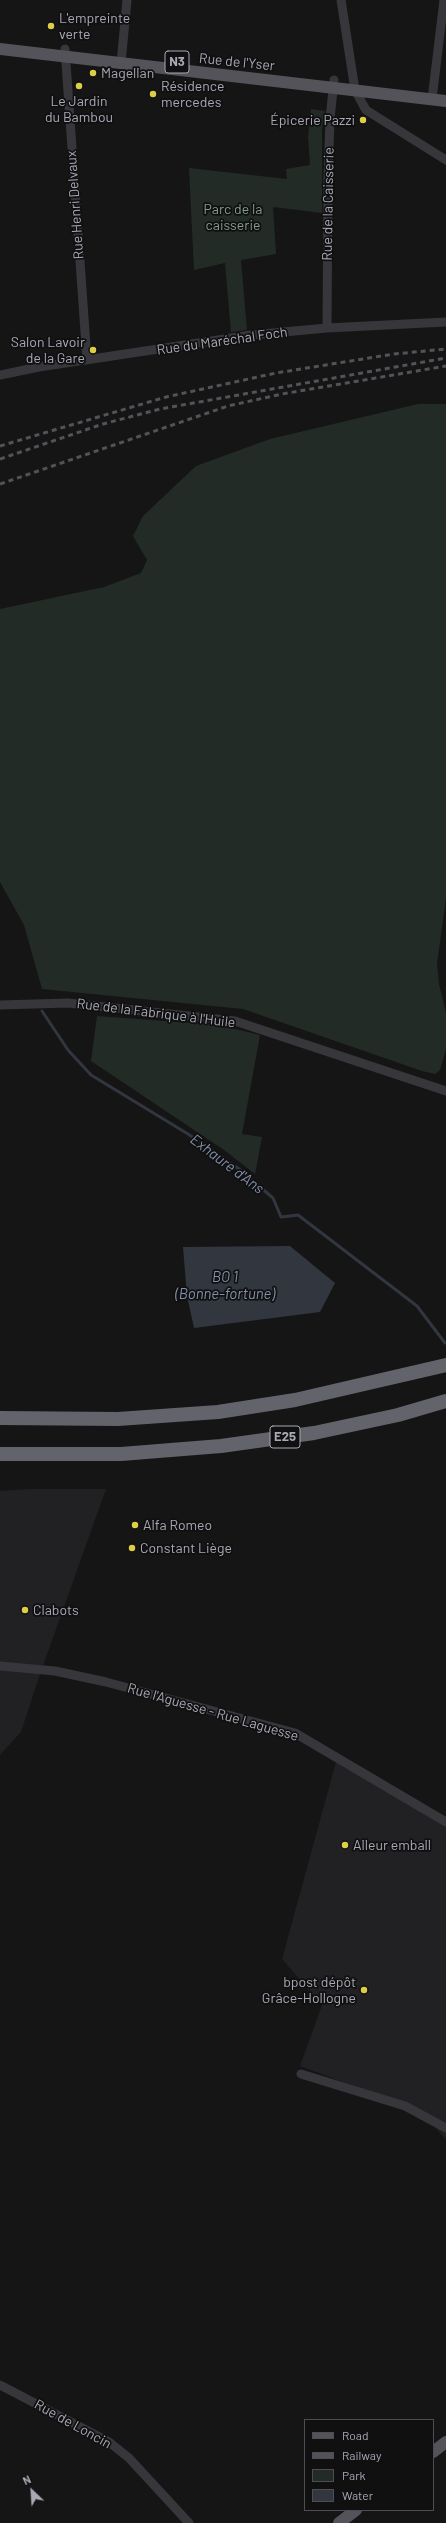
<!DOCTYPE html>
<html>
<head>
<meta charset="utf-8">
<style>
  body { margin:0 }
  #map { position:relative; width:446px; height:2523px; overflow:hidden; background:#151516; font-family:Barlow,sans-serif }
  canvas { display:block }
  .legend { position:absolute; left:304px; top:2419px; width:130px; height:92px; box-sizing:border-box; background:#101011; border:1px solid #4d4d53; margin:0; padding:5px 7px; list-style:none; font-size:12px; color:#a8a9b5 }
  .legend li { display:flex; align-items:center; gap:8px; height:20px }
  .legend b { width:20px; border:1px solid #4d4d53 }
  .north { position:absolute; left:12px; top:2471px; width:40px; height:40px; -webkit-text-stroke:3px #101011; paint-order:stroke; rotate:335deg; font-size:11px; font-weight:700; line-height:16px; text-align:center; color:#a8a9b5 }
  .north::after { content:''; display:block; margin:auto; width:14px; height:18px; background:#a8a9b5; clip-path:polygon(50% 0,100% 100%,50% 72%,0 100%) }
</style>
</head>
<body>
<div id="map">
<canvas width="446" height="2523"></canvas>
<ul class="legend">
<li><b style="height:5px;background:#535359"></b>Road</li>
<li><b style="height:5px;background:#525359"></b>Railway</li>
<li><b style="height:11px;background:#232b26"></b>Park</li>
<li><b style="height:11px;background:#31363f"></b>Water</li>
</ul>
<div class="north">N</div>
</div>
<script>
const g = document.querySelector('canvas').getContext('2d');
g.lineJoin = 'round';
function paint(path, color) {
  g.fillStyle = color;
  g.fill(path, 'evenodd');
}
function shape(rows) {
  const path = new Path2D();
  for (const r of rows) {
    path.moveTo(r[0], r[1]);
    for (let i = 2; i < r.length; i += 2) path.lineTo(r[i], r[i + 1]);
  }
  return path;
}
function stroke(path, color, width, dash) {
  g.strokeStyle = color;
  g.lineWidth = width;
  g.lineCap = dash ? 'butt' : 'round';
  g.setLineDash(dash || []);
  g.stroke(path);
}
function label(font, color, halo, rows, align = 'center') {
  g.font = font + ' Barlow,sans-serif';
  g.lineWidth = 3.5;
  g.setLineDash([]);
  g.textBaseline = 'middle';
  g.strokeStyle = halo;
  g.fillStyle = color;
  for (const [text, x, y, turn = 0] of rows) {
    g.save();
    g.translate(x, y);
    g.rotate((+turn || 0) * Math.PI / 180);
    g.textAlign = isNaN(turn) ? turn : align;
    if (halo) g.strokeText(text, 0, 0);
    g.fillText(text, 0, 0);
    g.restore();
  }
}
const built = shape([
  [30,1489,106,1489,39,1677,21,1732,0,1755,0,1491],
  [336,1762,446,1827,446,2140,421,2111,300,2066,322,2005,282,1959]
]);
const green = shape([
  [311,109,325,111,322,129,322,213,273,207,276,254,241,260,247,330,231,332,225,263,194,270,189,168,287,179,286,169,310,165,308,137],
  [418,404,446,404,446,898,437,964,439,984,446,1013,446,1049,440,1070,435,1074,422,1071,243,1009,42,989,24,925,0,882,0,609,104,587,141,573,147,560,133,536,143,516,196,466,270,439],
  [97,1016,219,1025,260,1035,242,1134,262,1137,255,1174,224,1150,91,1061]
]);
const water = shape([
  [290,1246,335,1283,320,1312,194,1328,187,1296,183,1247]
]);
const stream = shape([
  [42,1011,68,1050,91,1075,188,1134,239,1169,273,1198,281,1217,298,1215,417,1306,445,1343]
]);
const minor = shape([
  [341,0,355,90,366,110,446,160],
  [65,49,87,360],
  [121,63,127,0],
  [432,99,444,0],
  [327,328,328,178,330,119,334,80],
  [0,375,39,367,251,335,327,328,446,322],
  [0,1005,68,1003,235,1021,446,1091],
  [0,1666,55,1671,106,1682,295,1733,446,1822],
  [301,2074,405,2106,446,2128],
  [0,2385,109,2442,129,2458,189,2523]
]);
const major = shape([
  [0,49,446,101],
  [433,2452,446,2442],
  [339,2523,356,2510]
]);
const highway = shape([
  [0,1418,118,1419,218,1412,295,1400,446,1365],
  [0,1454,121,1454,221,1446,314,1433,398,1415,446,1401]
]);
const rail = shape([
  [0,446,166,397,276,373,394,354,446,349],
  [0,459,103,424,160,409,446,358],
  [0,484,228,406,282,394,446,366]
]);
const markers = [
  [51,26,4,"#dccf47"],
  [93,73,4,"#dccf47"],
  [79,86,4,"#dccf47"],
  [153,94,4,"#dccf47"],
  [363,120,4,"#dccf47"],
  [93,350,4,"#dccf47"],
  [135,1525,4,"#dccf47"],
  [132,1548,4,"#dccf47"],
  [25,1610,4,"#dccf47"],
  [345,1845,4,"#dccf47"],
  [364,1990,4,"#dccf47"]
];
const shields = [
  [177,62,24],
  [285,1437,30]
];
const shieldNames = [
  ["N3",177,62],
  ["E25",285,1437]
];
const poiNames = [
  ["L'empreinte",59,18],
  ["verte",59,34],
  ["Magellan",101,73],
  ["Résidence",161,86],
  ["mercedes",161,102],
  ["Le Jardin",79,101,"center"],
  ["du Bambou",79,117,"center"],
  ["Épicerie Pazzi",355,120,"right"],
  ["Salon Lavoir",85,342,"right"],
  ["de la Gare",85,358,"right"],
  ["Alfa Romeo",143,1525],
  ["Constant Liège",140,1548],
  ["Clabots",33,1610],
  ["Alleur emball",353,1845],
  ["bpost dépôt",356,1982,"right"],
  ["Grâce-Hollogne",356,1998,"right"]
];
const streetNames = [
  ["Rue de l'Yser",237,62,6],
  ["Rue de la Caisserie",328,204,-89],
  ["Rue Henri Delvaux",75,205,-94],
  ["Rue du Maréchal Foch",222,341,-8],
  ["Rue de la Fabrique à l'Huile",156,1013,7],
  ["Rue l'Aguesse - Rue Laguesse",213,1712,16],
  ["Rue de Loncin",73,2424,29]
];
const parkNames = [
  ["Parc de la",233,209],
  ["caisserie",233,225]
];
const waterNames = [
  ["Exhaure d'Ans",227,1164,37],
  ["BO 1",225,1277],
  ["(Bonne-fortune)",225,1294]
];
paint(built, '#212123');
paint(green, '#232b26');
paint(water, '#31363f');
stroke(stream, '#31363f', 3);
stroke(minor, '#37363b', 9);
stroke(major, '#535359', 12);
stroke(highway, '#63636b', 14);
stroke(rail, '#525359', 3, [5, 4]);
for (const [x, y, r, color] of markers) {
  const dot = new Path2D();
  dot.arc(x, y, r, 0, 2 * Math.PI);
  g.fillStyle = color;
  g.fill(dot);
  stroke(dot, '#101011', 1.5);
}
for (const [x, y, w] of shields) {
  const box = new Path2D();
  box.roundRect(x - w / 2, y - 11, w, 22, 3);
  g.fillStyle = '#101011';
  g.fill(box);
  stroke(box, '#a8a9b5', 1);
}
label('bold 13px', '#a8a9b5', null, shieldNames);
label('14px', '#a8a9b5', '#101011', poiNames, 'left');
label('14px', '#a8a9b5', '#101011', streetNames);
label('14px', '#819e8a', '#101011', parkNames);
label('italic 15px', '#838fac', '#101011', waterNames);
</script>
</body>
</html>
